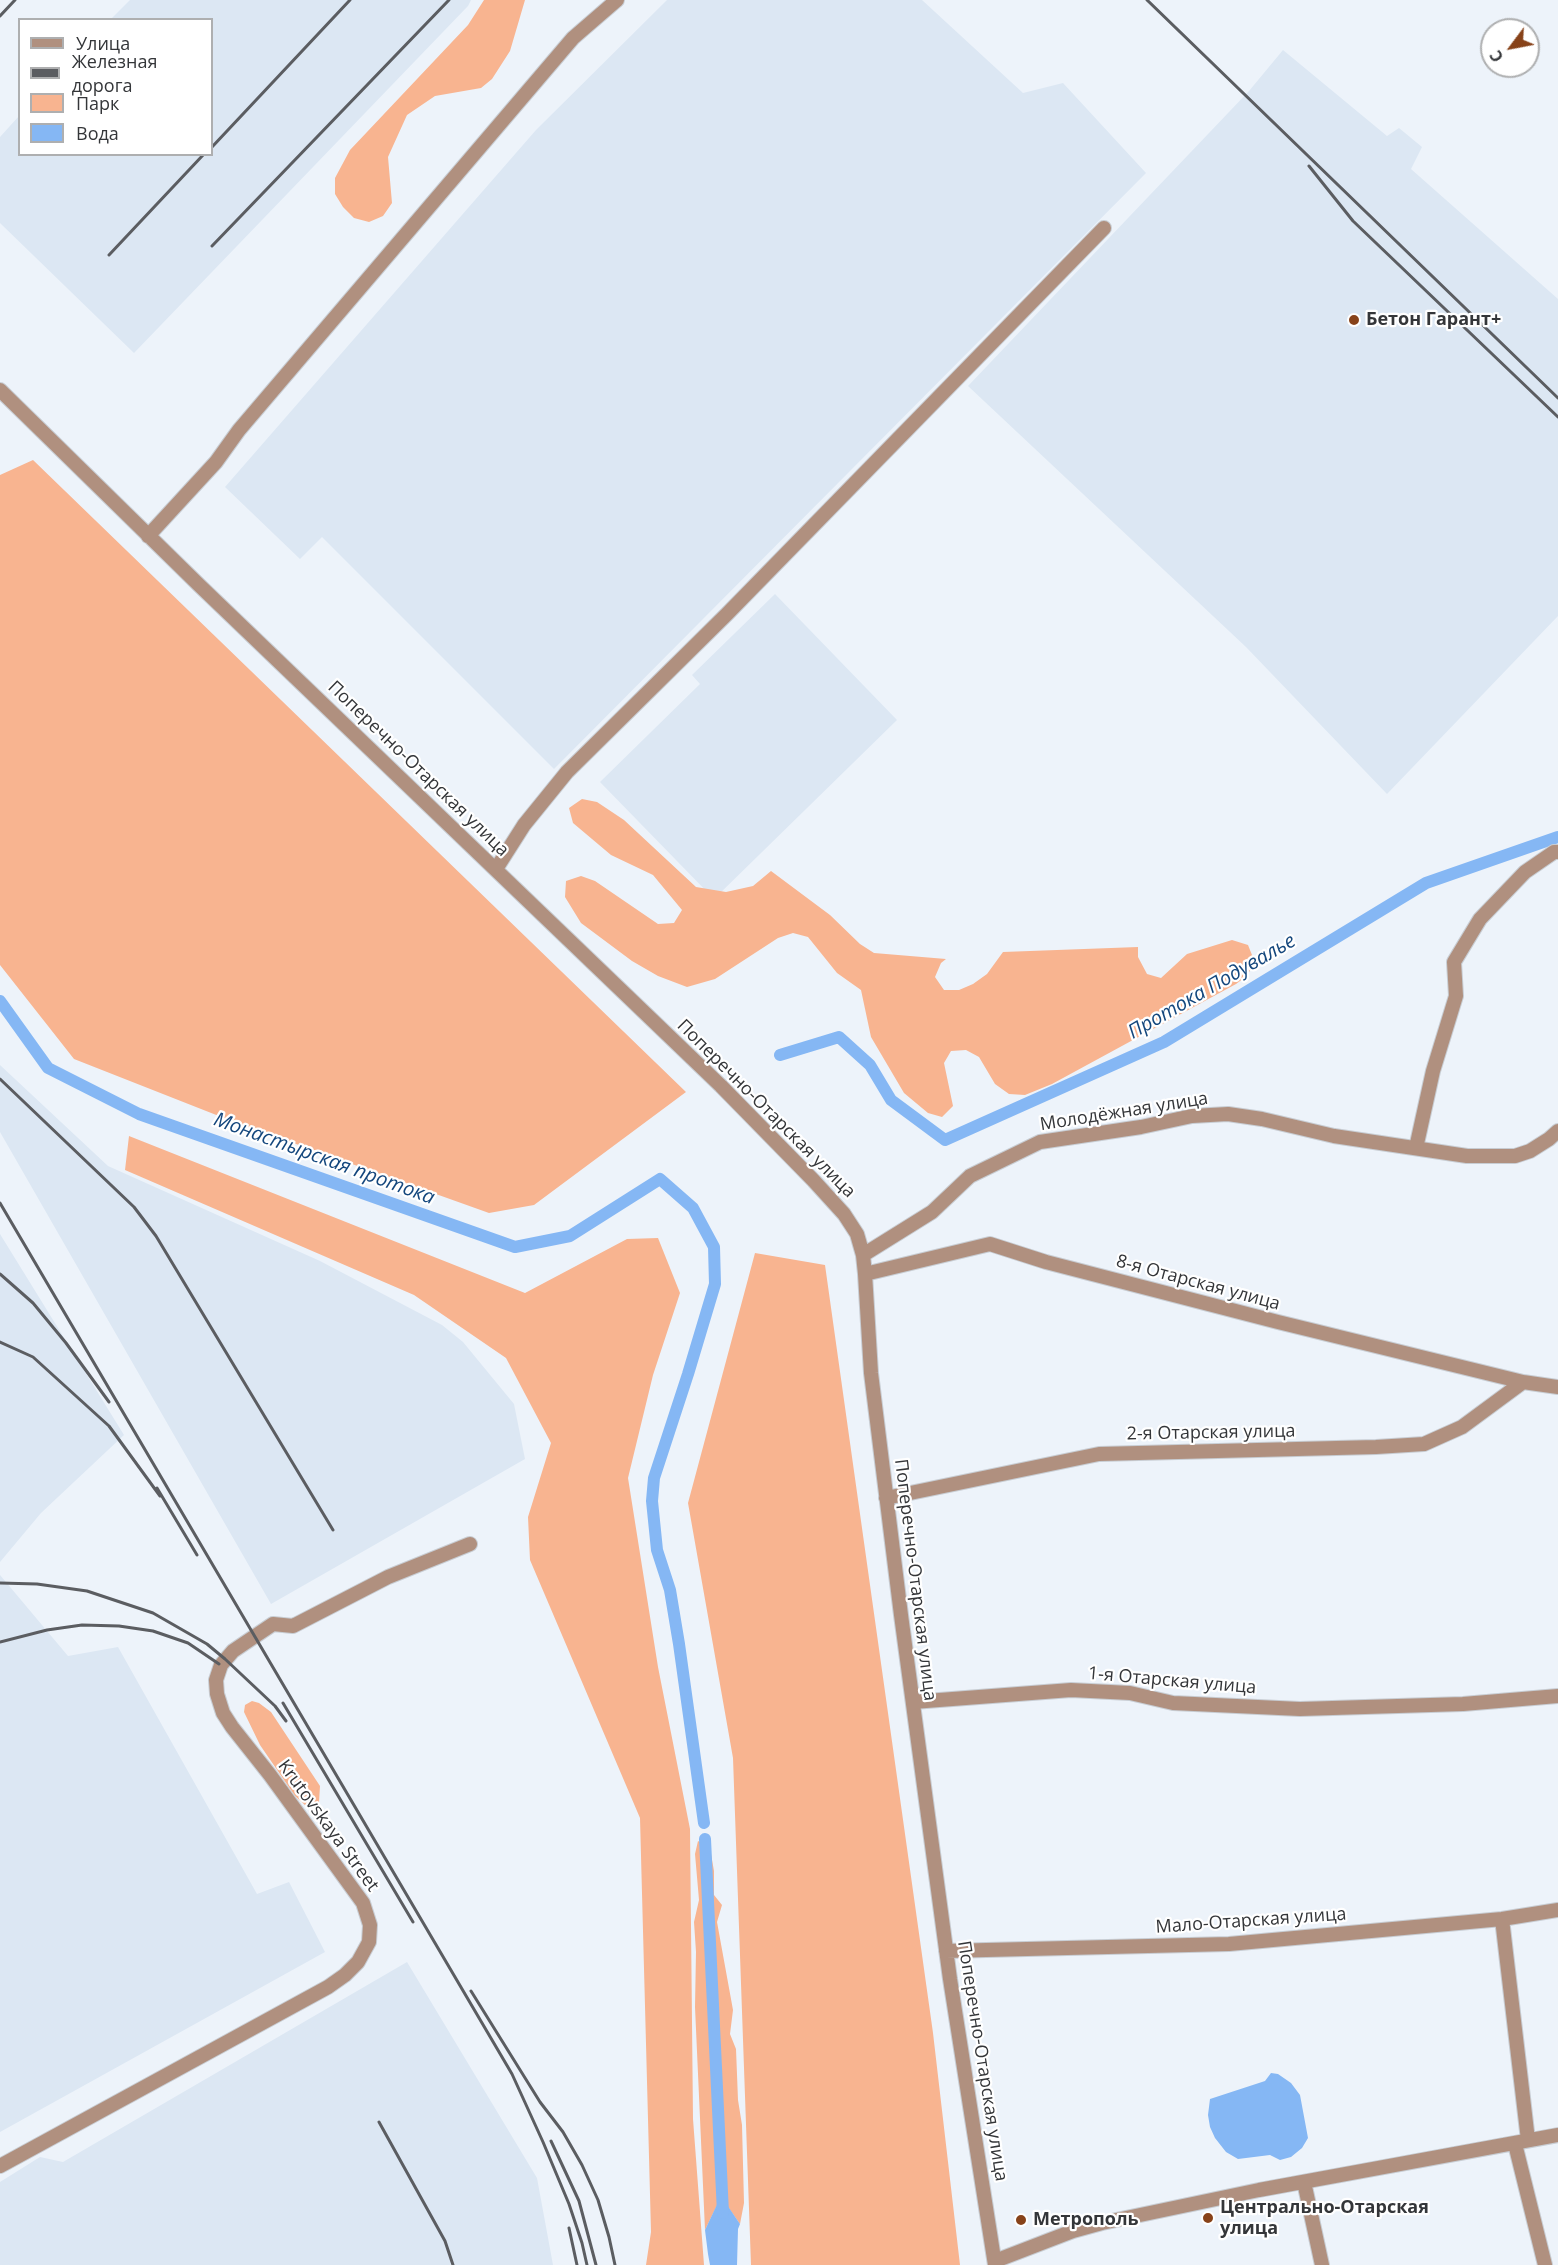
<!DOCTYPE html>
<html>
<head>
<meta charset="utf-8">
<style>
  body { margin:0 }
  #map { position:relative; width:1558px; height:2265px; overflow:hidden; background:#edf3fa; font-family:"Open Sans",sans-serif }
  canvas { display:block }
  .legend { position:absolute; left:18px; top:18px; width:195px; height:138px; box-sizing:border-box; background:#fff; border:2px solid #aeafb0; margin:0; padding:8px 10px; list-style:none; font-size:18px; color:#343639 }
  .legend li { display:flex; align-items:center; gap:12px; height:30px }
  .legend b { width:30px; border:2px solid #aeafb0 }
  .north { position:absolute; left:1480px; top:18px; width:60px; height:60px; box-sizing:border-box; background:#fff; border:2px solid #aeafb0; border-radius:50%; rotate:238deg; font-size:16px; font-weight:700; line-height:24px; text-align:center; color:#343639 }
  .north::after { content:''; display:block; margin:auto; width:21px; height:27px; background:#874219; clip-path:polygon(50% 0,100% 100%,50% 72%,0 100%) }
</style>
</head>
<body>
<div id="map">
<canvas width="1558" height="2265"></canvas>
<ul class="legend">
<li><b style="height:8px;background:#b0907f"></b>Улица</li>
<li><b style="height:8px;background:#5b5d61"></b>Железная дорога</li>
<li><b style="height:16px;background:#f8b490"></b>Парк</li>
<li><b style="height:16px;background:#85b7f4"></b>Вода</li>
</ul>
<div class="north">С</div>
</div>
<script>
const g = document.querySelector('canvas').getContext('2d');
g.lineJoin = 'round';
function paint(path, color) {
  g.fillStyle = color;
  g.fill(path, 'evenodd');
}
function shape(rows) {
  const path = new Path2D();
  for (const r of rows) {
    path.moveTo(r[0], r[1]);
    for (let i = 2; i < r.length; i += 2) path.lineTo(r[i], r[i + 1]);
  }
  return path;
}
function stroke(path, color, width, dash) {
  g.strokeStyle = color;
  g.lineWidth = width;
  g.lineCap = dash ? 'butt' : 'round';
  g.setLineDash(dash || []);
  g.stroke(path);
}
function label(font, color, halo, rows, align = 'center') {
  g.font = font + ' "Open Sans",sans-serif';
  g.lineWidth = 4.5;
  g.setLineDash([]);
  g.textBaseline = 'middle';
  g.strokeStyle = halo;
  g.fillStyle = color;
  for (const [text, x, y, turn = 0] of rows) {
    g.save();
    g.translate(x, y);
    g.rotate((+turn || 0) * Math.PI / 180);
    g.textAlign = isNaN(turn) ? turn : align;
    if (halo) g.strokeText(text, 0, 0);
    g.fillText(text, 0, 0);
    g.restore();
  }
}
const built = shape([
  [130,0,471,0,468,6,134,353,0,223,0,137,19,116,20,154,212,154,212,20,111,19],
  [667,0,922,0,1023,93,1063,83,1146,173,554,769,322,537,300,559,225,487,536,130],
  [1283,50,1387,136,1399,128,1422,147,1411,169,1558,299,1558,616,1387,794,1246,647,968,386,1249,91],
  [775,594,897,720,714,899,600,782,700,684,692,675],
  [0,1065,108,1166,320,1261,442,1325,463,1342,514,1404,525,1459,271,1604,0,1132],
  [0,1234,124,1435,41,1513,0,1562],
  [0,1575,68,1656,118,1647,257,1894,289,1882,325,1952,0,2132],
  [407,1962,537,2178,553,2265,0,2265,0,2182,40,2157,63,2162]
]);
const green = shape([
  [484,0,525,0,510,51,492,79,481,88,435,96,407,115,388,157,392,203,383,216,369,222,354,218,343,207,335,194,335,178,350,150,468,25],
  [33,460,686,1092,534,1205,489,1213,229,1120,74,1059,0,965,0,475],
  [582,799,597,802,624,820,696,887,726,892,753,886,771,871,830,915,860,944,874,953,946,959,941,963,935,977,944,990,959,990,973,984,987,974,1003,952,1138,947,1138,957,1147,974,1161,978,1187,954,1232,940,1248,945,1254,960,1248,975,1236,984,1052,1084,1025,1095,1009,1094,995,1084,979,1057,966,1050,951,1051,944,1063,953,1106,942,1117,928,1113,904,1093,871,1037,861,990,837,973,808,937,793,933,778,938,715,979,687,987,658,976,632,961,581,923,565,897,566,881,581,876,595,881,658,924,674,923,682,910,653,875,611,855,573,823,569,808],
  [129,1136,525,1293,627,1239,658,1238,680,1293,653,1375,628,1478,658,1667,690,1829,693,2119,704,2265,646,2265,651,2232,640,1818,530,1560,528,1517,551,1443,506,1358,414,1295,125,1170],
  [755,1253,825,1265,933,2033,960,2265,751,2265,733,1758,688,1503],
  [252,1701,259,1703,271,1712,320,1786,319,1802,314,1807,306,1806,295,1796,260,1745,244,1712,245,1705],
  [698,1841,705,1845,711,1854,714,1871,714,1895,722,1905,717,1922,733,2010,730,2034,736,2049,738,2100,742,2125,744,2203,740,2224,721,2197,705,2230,695,2007,696,1952,694,1922,699,1900,695,1854]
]);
const water = shape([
  [1271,2073,1278,2074,1291,2083,1300,2095,1308,2138,1302,2148,1291,2157,1280,2160,1270,2155,1238,2159,1226,2152,1215,2138,1210,2127,1208,2115,1210,2099,1265,2081],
  [721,2196,740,2224,738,2229,737,2265,710,2265,708,2254,705,2230]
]);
const canal = shape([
  [0,1001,48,1068,139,1114,515,1247,570,1236,660,1179,693,1208,714,1247,715,1284,688,1374,654,1478,652,1501,657,1550,670,1590,679,1644,704,1823],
  [780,1055,839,1037,870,1065,891,1100,945,1140,1164,1042,1426,883,1558,837],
  [705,1839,723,2213]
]);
const minor = shape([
  [0,390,199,585,721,1086,814,1181,844,1214,857,1234,863,1255,865,1274,871,1373,901,1615,950,1979,995,2265],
  [148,536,216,462,239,430,573,38,617,0],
  [496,869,524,825,567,772,727,614,1104,228],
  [1416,1148,1433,1071,1456,996,1454,962,1480,919,1525,872,1554,852,1558,852],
  [863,1255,932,1212,970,1176,1040,1142,1141,1127,1192,1116,1228,1114,1262,1119,1334,1136,1467,1156,1515,1156,1530,1151,1549,1139,1558,1131],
  [865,1274,990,1244,1046,1262,1278,1322,1523,1382,1558,1387],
  [886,1498,1099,1454,1376,1447,1424,1444,1462,1427,1523,1382],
  [913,1702,1071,1690,1130,1693,1173,1703,1300,1709,1463,1704,1558,1696],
  [1502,1919,1528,2140],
  [946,1951,1229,1944,1502,1919,1558,1910],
  [1515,2144,1545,2265],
  [0,2166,328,1987,345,1975,358,1962,369,1942,370,1925,363,1903,270,1775,232,1727,223,1713,217,1694,216,1680,221,1665,233,1651,273,1624,293,1626,388,1577,470,1544],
  [1304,2182,1322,2265],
  [995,2261,1073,2231,1102,2223,1259,2190,1558,2135]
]);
const rail = shape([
  [1147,0,1558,398],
  [0,16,15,0],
  [212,147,350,0],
  [1309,166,1353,221,1558,417],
  [212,246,449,0],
  [109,255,204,154],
  [0,1079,134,1207,156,1236,333,1530],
  [0,1203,512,2074,543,2142,569,2204,582,2243,587,2265],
  [0,1274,33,1303,66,1343,109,1402],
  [0,1342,33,1357,109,1426,160,1496],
  [157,1488,197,1555],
  [0,1583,37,1584,87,1591,153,1613,207,1644,225,1659,275,1706,286,1721],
  [0,1642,47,1630,82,1625,119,1626,153,1631,188,1643,219,1664],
  [283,1703,413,1922],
  [471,1991,540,2102,563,2132,582,2165,598,2200,609,2237,615,2265],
  [379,2122,445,2241,453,2265],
  [551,2141,579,2201,596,2265],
  [569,2228,577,2265]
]);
const markers = [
  [1354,320,6,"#874219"],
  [1208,2218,6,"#874219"],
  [1021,2220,6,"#874219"]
];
const poiNames = [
  ["Бетон Гарант+",1366,320],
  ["Центрально-Отарская",1220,2208],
  ["улица",1220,2229],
  ["Метрополь",1033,2220]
];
const streetNames = [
  ["Поперечно-Отарская улица",418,769,44],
  ["Поперечно-Отарская улица",766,1109,45],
  ["Молодёжная улица",1124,1112,-9],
  ["8-я Отарская улица",1198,1283,15],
  ["2-я Отарская улица",1211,1433,-1],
  ["Поперечно-Отарская улица",915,1580,83],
  ["1-я Отарская улица",1172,1681,5],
  ["Krutovskaya Street",328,1826,54],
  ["Мало-Отарская улица",1251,1921,-4],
  ["Поперечно-Отарская улица",982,2061,81]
];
const waterNames = [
  ["Протока Подувалье",1212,987,-30],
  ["Монастырская протока",324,1159,20]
];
paint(built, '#dce7f3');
paint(green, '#f8b490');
paint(water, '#85b7f4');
stroke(canal, '#85b7f4', 12);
stroke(minor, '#c8cdd3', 16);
stroke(minor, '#b0907f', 14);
stroke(rail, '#5b5d61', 3);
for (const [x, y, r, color] of markers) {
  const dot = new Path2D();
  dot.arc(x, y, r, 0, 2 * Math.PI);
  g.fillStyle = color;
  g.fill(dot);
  stroke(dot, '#fff', 2);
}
label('bold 18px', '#343639', '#fff', poiNames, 'left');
label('18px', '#343639', '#fff', streetNames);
label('italic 20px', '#14477d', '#fff', waterNames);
</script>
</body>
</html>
